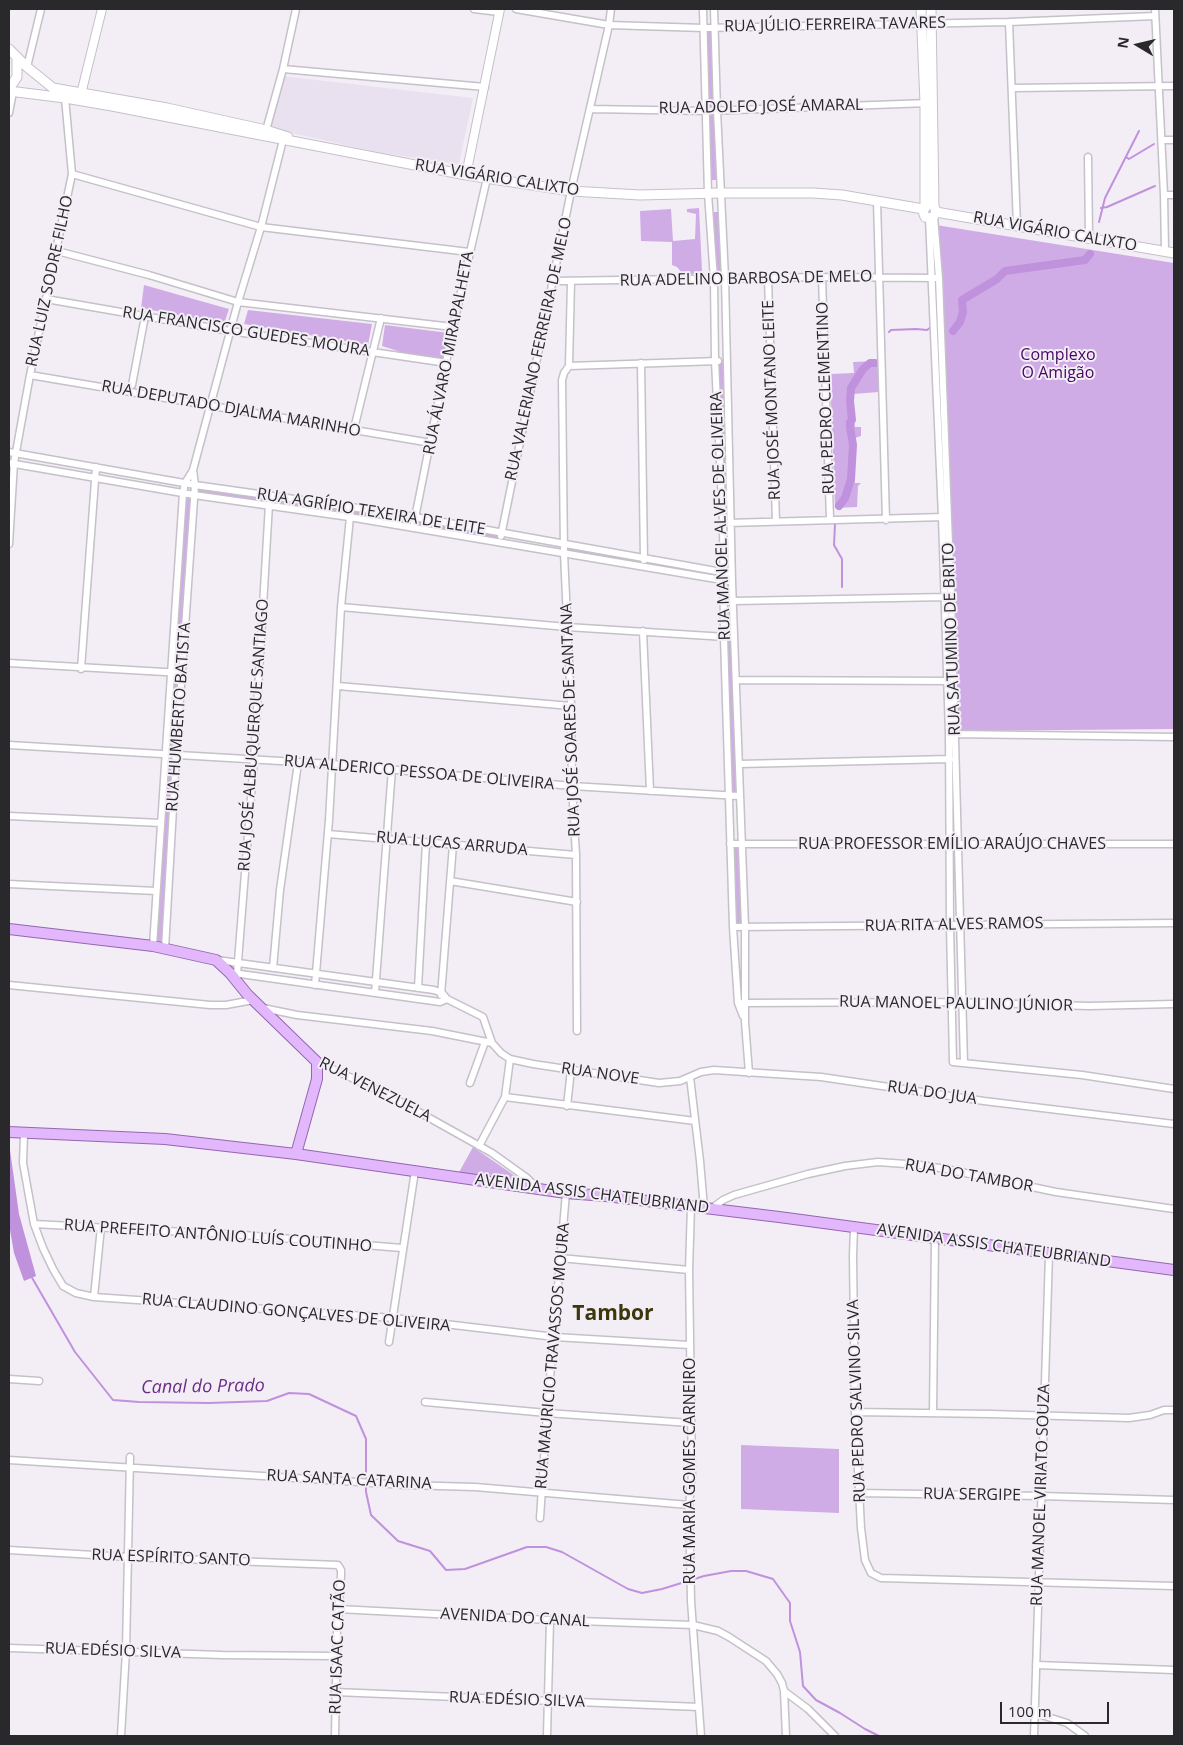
<!DOCTYPE html>
<html>
<head>
<meta charset="utf-8">
<style>
  body { margin:0 }
  #map { position:relative; width:1183px; height:1745px; overflow:hidden; background:#f3eef6; font-family:"Open Sans",sans-serif }
  canvas { display:block }
  .frame { position:absolute; inset:0; border:10px solid #29282b; pointer-events:none }
  .north { position:absolute; left:1113px; top:20px; width:50px; height:50px; -webkit-text-stroke:4px #f3eef6; paint-order:stroke; rotate:279deg; font-size:14px; font-weight:700; line-height:20px; text-align:center; color:#29282b }
  .north::after { content:''; display:block; margin:auto; width:18px; height:22px; background:#29282b; clip-path:polygon(50% 0,100% 100%,50% 72%,0 100%) }
  .scale { position:absolute; left:1000px; top:1702px; width:109px; height:22px; box-sizing:border-box; border:2px solid #29282b; border-top:0; padding-left:6px; font-size:15px; line-height:18px; white-space:nowrap; color:#29282b; -webkit-text-stroke:4px #f3eef6; paint-order:stroke }
</style>
</head>
<body>
<div id="map">
<canvas width="1183" height="1745"></canvas>
<div class="frame"></div>
<div class="north">N</div>
<div class="scale">100 m</div>
</div>
<script>
const g = document.querySelector('canvas').getContext('2d');
g.lineJoin = 'round';
function paint(path, color) {
  g.fillStyle = color;
  g.fill(path, 'evenodd');
}
function shape(rows) {
  const path = new Path2D();
  for (const r of rows) {
    path.moveTo(r[0], r[1]);
    for (let i = 2; i < r.length; i += 2) path.lineTo(r[i], r[i + 1]);
  }
  return path;
}
function stroke(path, color, width, dash) {
  g.strokeStyle = color;
  g.lineWidth = width;
  g.lineCap = dash ? 'butt' : 'round';
  g.setLineDash(dash || []);
  g.stroke(path);
}
function label(font, color, halo, rows, align = 'center') {
  g.font = font + ' "Open Sans",sans-serif';
  g.lineWidth = 4;
  g.setLineDash([]);
  g.textBaseline = 'middle';
  g.strokeStyle = halo;
  g.fillStyle = color;
  for (const [text, x, y, turn = 0] of rows) {
    g.save();
    g.translate(x, y);
    g.rotate((+turn || 0) * Math.PI / 180);
    g.textAlign = isNaN(turn) ? turn : align;
    if (halo) g.strokeText(text, 0, 0);
    g.fillText(text, 0, 0);
    g.restore();
  }
}
const built = shape([
  [282,76,473,98,459,164,381,153,269,128]
]);
const green = shape([
  [707,30,713,30,715,109,709,108],
  [709,112,715,112,716,180,709,180],
  [699,208,702,271,690,275,682,273,677,267,672,265,672,242,641,241,640,211,671,209,673,241,695,239,696,214,687,212,687,209],
  [712,212,721,212,725,278,716,278],
  [936,225,1174,263,1174,729,956,731],
  [144,285,229,309,224,324,141,308],
  [248,310,372,324,368,345,244,324],
  [385,325,449,333,443,360,407,354,382,346],
  [878,361,879,392,853,394,855,427,861,427,861,436,855,438,856,455,853,457,855,483,861,483,858,486,857,507,835,508,830,374,854,373,853,362],
  [724,362,729,521,725,521,717,363],
  [197,487,267,497,267,504,197,494],
  [185,497,192,497,180,671,172,671],
  [271,498,349,508,348,515,271,504],
  [353,509,413,518,411,526,351,516],
  [417,520,500,535,499,541,415,527],
  [565,545,731,575,731,580,566,552],
  [726,639,733,639,737,794,730,794],
  [172,675,180,675,175,753,168,752],
  [175,757,163,947,155,945,167,758],
  [740,846,743,926,735,926,732,847],
  [473,1147,521,1180,458,1174],
  [741,1445,839,1449,839,1513,741,1509]
]);
const water = shape([
  [9,1143,19,1214,36,1276,24,1281,14,1253,9,1224]
]);
const stream = shape([
  [1126,157,1129,159,1154,144],
  [1101,208,1107,207,1155,186],
  [1099,222,1105,198,1139,131],
  [889,332,891,330,916,329,927,330,931,327],
  [835,524,834,545,842,559,842,587],
  [31,1276,75,1352,113,1400,139,1402,209,1403,267,1401,289,1393,309,1394,356,1416,366,1439,366,1492,371,1515,398,1541,430,1551,446,1570,465,1569,527,1547,546,1547,562,1552,628,1589,642,1593,662,1589,704,1576,731,1571,746,1571,773,1579,790,1603,790,1621,800,1652,803,1686,816,1700,840,1713,865,1729,879,1736]
]);
const canal = shape([
  [953,331,960,322,963,312,962,300,997,279,1005,271,1085,260,1090,254],
  [839,506,845,498,851,479,853,445,850,427,850,422,852,420,850,401,851,388,863,369,870,363,875,363]
]);
const minor = shape([
  [474,9,499,12],
  [516,9,609,25,704,28,1009,22,1155,16],
  [703,9,708,193,714,280,715,361,723,523,724,637,733,927,738,1003,743,1016],
  [714,9,717,110,725,278,732,582,745,927,745,1022,749,1073],
  [1155,9,1164,195,1165,251],
  [1009,22,1017,225],
  [27,67,41,9],
  [283,69,485,87],
  [1012,88,1174,86],
  [590,109,707,111,929,103],
  [9,113,13,92],
  [265,134,283,69,296,9],
  [1162,140,1174,140],
  [1088,157,1089,238],
  [72,174,261,227,469,252],
  [1164,195,1174,195],
  [877,201,886,520],
  [934,216,939,278,951,597,964,1063],
  [929,218,942,517,949,734,950,925,953,1062,1082,1075,1174,1089],
  [57,251,149,275,238,302,453,327],
  [822,277,830,519],
  [768,279,776,521],
  [553,281,822,277,935,278],
  [46,299,230,331,447,363],
  [641,363,644,560],
  [569,366,571,281],
  [30,375,431,443],
  [132,385,145,316],
  [354,429,381,318],
  [9,452,195,485,351,507,415,517,727,573],
  [9,463,194,495,349,517,728,581],
  [727,523,944,517],
  [413,528,453,327,487,178],
  [501,536,571,191,609,25,611,9],
  [9,544,14,463,30,375,72,174,65,98],
  [734,601,947,597],
  [341,607,567,627,726,637],
  [643,631,650,791],
  [9,663,182,673],
  [81,669,96,467],
  [736,680,950,681],
  [338,686,571,706],
  [953,734,1174,737],
  [9,745,331,764,572,786,739,796],
  [739,764,950,759],
  [9,816,161,823],
  [328,834,576,855],
  [730,844,1174,844],
  [450,881,577,902],
  [9,884,156,891],
  [733,927,1174,923],
  [153,946,183,493,185,483,193,470,238,302,261,227,284,136],
  [165,949,176,756,195,485,193,470],
  [217,960,434,990,442,993,447,999,483,1017,492,1043,501,1053,510,1059,533,1064,659,1083,680,1081,701,1072,714,1070,821,1077,984,1101,1174,1124],
  [273,968,280,890,298,763],
  [233,973,440,1002,447,999],
  [237,974,254,759,269,504],
  [9,985,210,1005,226,1005,253,1000],
  [315,985,329,820,341,607,351,507],
  [418,988,426,843],
  [375,993,392,769],
  [441,995,453,845],
  [742,1003,952,1002,1089,1006,1174,1004],
  [263,1008,297,1015,432,1031,492,1043],
  [577,1031,576,855,572,786,571,706,564,553,562,380,564,373,569,366,718,361],
  [317,1062,365,1084,401,1102,492,1153,527,1178,533,1184,534,1188],
  [690,1077,700,1161,704,1208],
  [470,1083,485,1042],
  [505,1097,695,1121],
  [567,1106,571,1070],
  [24,1134,23,1163,34,1224,43,1248,53,1269,63,1286,76,1293,94,1297,394,1318,555,1337,689,1345],
  [479,1146,505,1097,510,1059],
  [691,1206,689,1270,692,1475,689,1505,691,1601,701,1736],
  [711,1209,723,1200,734,1195,808,1174,845,1166,878,1162,920,1165,946,1169,1056,1192,1174,1209],
  [34,1224,243,1235,402,1248],
  [854,1227,853,1256,855,1412,861,1528,865,1560,871,1573,881,1578,1174,1586],
  [560,1258,689,1270],
  [94,1297,101,1227],
  [389,1342,415,1171],
  [9,1379,39,1381],
  [425,1402,547,1413,690,1423],
  [855,1412,991,1414,1129,1418,1150,1415,1164,1410,1174,1410],
  [933,1413,935,1239],
  [9,1460,405,1485,475,1487,689,1505],
  [859,1493,1041,1496,1174,1500],
  [540,1518,547,1413,566,1193],
  [9,1550,128,1557,338,1565,341,1570,341,1576,337,1630,335,1736],
  [338,1609,550,1620,693,1625,718,1631,729,1637,766,1661,777,1674,782,1683,784,1691,786,1736],
  [9,1648,222,1655,336,1656],
  [1036,1665,1174,1670],
  [784,1691,808,1709,835,1736],
  [335,1692,699,1707],
  [1035,1713,1067,1723,1085,1736],
  [121,1736,126,1651,130,1457],
  [547,1736,550,1620],
  [1034,1736,1049,1254]
]);
const tertiary = shape([
  [81,94,102,9],
  [466,175,500,9]
]);
const secondary = shape([
  [921,9,925,103,925,206],
  [931,9,934,206,936,212],
  [9,49,27,67,53,88,167,108,266,130,288,137],
  [9,89,17,77,17,58],
  [9,91,65,98,112,106,466,175,571,191,640,195,720,193,813,193,842,195,923,209],
  [927,205,923,211,925,217,931,218,934,216,936,212],
  [936,212,1174,253]
]);
const primary = shape([
  [9,929,153,946,216,960,230,973,247,994,317,1062,317,1079,296,1154],
  [9,1132,165,1139,296,1154,566,1193,606,1196,779,1217,1174,1270]
]);
const streetNames = [
  ["RUA JÚLIO FERREIRA TAVARES",835,25,-1],
  ["RUA ADOLFO JOSÉ AMARAL",761,107,-1],
  ["RUA VIGÁRIO CALIXTO",497,178,9],
  ["RUA VIGÁRIO CALIXTO",1055,232,10],
  ["RUA ADELINO BARBOSA DE MELO",746,279,-1],
  ["RUA LUIZ SODRE FILHO",50,281,-78],
  ["RUA FRANCISCO GUEDES MOURA",246,332,9],
  ["RUA VALERIANO FERREIRA DE MELO",539,349,-78],
  ["RUA ÁLVARO MIRAPALHETA",449,353,-79],
  ["RUA PEDRO CLEMENTINO",826,398,-92],
  ["RUA JOSÉ MONTANO LEITE",772,400,-92],
  ["RUA DEPUTADO DJALMA MARINHO",231,409,10],
  ["RUA AGRÍPIO TEXEIRA DE LEITE",371,512,9],
  ["RUA MANOEL ALVES DE OLIVEIRA",721,516,-92],
  ["RUA SATUMINO DE BRITO",952,639,-92],
  ["RUA HUMBERTO BATISTA",179,717,-86],
  ["RUA JOSÉ SOARES DE SANTANA",571,720,-92],
  ["RUA JOSÉ ALBUQUERQUE SANTIAGO",254,735,-86],
  ["RUA ALDERICO PESSOA DE OLIVEIRA",419,773,5],
  ["RUA LUCAS ARRUDA",452,844,5],
  ["RUA PROFESSOR EMÍLIO ARAÚJO CHAVES",952,844],
  ["RUA RITA ALVES RAMOS",954,925,-1],
  ["RUA MANOEL PAULINO JÚNIOR",956,1004,1],
  ["RUA NOVE",600,1074,8],
  ["RUA VENEZUELA",375,1090,27],
  ["RUA DO JUA",932,1093,8],
  ["RUA DO TAMBOR",969,1176,10],
  ["AVENIDA ASSIS CHATEUBRIAND",592,1194,7],
  ["RUA PREFEITO ANTÔNIO LUÍS COUTINHO",218,1236,4],
  ["AVENIDA ASSIS CHATEUBRIAND",994,1246,8],
  ["RUA CLAUDINO GONÇALVES DE OLIVEIRA",296,1313,5],
  ["RUA MAURICIO TRAVASSOS MOURA",553,1356,-85],
  ["RUA PEDRO SALVINO SILVA",857,1401,-92],
  ["RUA MARIA GOMES CARNEIRO",690,1471,-90],
  ["RUA SANTA CATARINA",349,1480,3],
  ["RUA SERGIPE",972,1495,1],
  ["RUA MANOEL VIRIATO SOUZA",1041,1495,-88],
  ["RUA ESPÍRITO SANTO",171,1558,2],
  ["AVENIDA DO CANAL",515,1618,3],
  ["RUA ISAAC CATÃO",338,1647,-88],
  ["RUA EDÉSIO SILVA",113,1651,2],
  ["RUA EDÉSIO SILVA",517,1700,2]
];
const parkNames = [
  ["Complexo",1058,355],
  ["O Amigão",1058,373]
];
const waterNames = [
  ["Canal do Prado",203,1387,-1]
];
const districtNames = [
  ["Tambor",613,1314]
];
paint(built, '#eae1f0');
paint(green, '#d0ace6');
paint(water, '#c091dc');
stroke(stream, '#c091dc', 2);
stroke(canal, '#c091dc', 8);
stroke(minor, '#c5c0c9', 9);
stroke(tertiary, '#c5c0c9', 10);
stroke(secondary, '#c5c0c9', 11);
stroke(primary, '#9566b0', 12);
stroke(minor, '#fff', 6);
stroke(tertiary, '#fff', 8);
stroke(secondary, '#fff', 9);
stroke(primary, '#e2b7fb', 10);
label('16px', '#29282b', '#f3eef6', streetNames);
label('16px', '#470463', '#f3eef6', parkNames);
label('italic 18px', '#682e86', '#f3eef6', waterNames);
label('bold 21px', '#3d370d', '#f3eef6', districtNames);
</script>
</body>
</html>
